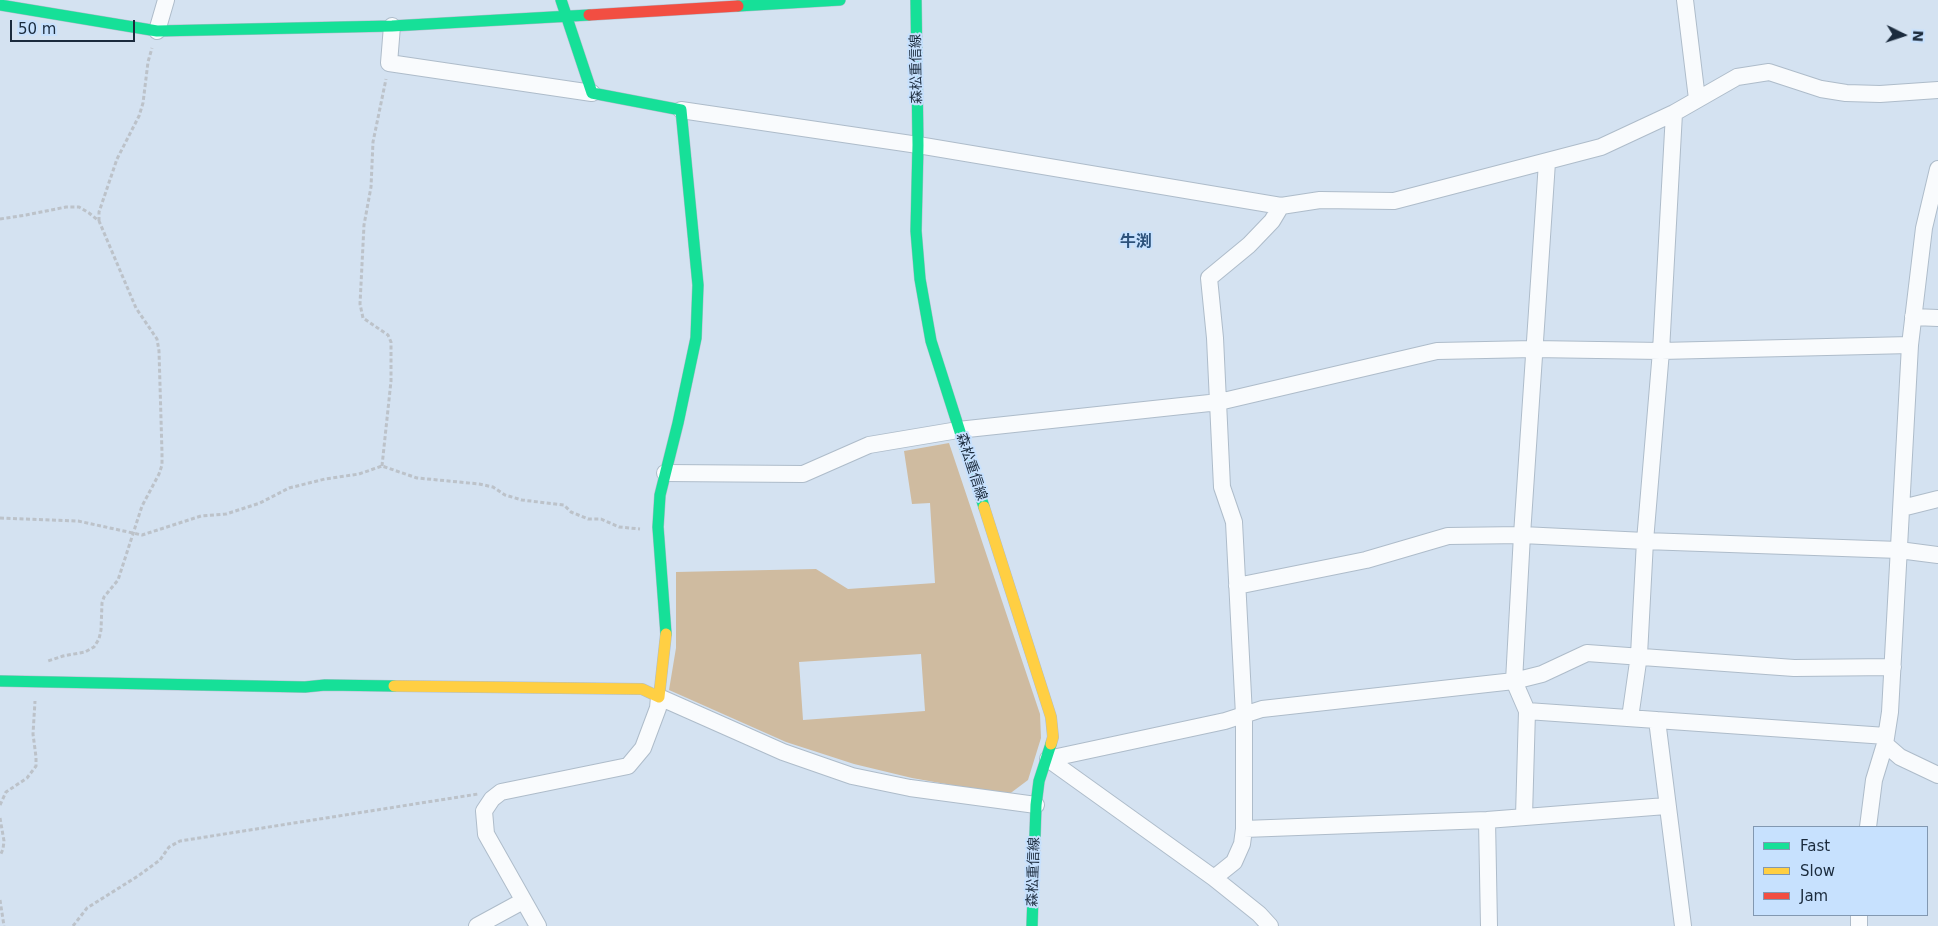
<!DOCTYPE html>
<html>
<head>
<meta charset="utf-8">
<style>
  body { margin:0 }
  #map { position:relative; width:1938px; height:926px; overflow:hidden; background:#d4e2f1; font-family:"DejaVu Sans",sans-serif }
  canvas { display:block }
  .legend { position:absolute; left:1753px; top:826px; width:175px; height:90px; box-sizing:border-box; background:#c7e1fe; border:1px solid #8298b1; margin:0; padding:6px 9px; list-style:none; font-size:15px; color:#1b2b3d }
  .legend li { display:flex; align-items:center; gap:10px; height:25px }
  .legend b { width:25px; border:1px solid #8298b1 }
  .north { position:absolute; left:1878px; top:10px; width:50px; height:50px; -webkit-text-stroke:4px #c7e1fe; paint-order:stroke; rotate:94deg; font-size:14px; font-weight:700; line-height:20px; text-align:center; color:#1b2b3d }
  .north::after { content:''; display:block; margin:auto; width:18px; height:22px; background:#1b2b3d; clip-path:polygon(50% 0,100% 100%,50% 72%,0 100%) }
  .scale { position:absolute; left:10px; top:20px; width:125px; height:22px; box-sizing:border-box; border:2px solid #1b2b3d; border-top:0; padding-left:6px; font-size:15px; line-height:18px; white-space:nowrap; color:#1b2b3d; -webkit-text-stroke:4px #c7e1fe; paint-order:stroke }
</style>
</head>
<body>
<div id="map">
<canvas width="1938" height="926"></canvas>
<ul class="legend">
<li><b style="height:6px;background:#16e098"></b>Fast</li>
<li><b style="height:6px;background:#ffcf43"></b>Slow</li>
<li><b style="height:6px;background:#f24e42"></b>Jam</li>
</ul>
<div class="north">N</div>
<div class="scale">50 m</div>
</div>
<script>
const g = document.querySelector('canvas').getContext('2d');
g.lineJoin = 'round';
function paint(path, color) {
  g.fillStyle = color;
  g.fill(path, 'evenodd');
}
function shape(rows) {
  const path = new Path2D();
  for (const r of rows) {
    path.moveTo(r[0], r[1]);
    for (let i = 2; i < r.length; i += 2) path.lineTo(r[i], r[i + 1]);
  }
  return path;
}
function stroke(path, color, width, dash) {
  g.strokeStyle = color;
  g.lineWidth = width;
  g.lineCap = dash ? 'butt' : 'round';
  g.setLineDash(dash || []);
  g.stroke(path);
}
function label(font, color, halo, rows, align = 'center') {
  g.font = font + ' "DejaVu Sans","Noto Sans JP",sans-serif';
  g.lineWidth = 4;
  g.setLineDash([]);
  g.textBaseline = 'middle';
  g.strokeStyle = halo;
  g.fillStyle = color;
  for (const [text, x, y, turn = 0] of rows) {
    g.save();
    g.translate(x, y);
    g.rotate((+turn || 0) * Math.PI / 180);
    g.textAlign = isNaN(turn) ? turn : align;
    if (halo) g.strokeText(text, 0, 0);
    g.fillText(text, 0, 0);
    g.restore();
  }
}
const forest = shape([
  [949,443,1040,714,1041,738,1028,780,1008,795,912,778,854,764,786,742,669,690,676,648,676,572,816,569,848,589,935,583,930,503,912,504,904,451],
  [921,654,925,711,803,720,799,662]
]);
const path = shape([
  [0,219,26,215,66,207,79,207,89,213,99,221,136,308,157,339,159,351,162,453,162,465,159,474,142,506,118,580,104,597,102,603,101,630,99,639,94,647,85,652,63,656,48,661],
  [99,221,99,212,117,159,139,116,143,103,148,62,152,48],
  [382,466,391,381,391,342,388,335,363,318,360,304,364,225,371,187,373,142,386,79],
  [0,518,78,521,142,535,201,516,226,514,260,503,289,488,325,479,359,474,382,466,417,478,479,484,493,487,505,495,522,500,564,505,571,512,588,519,601,519,619,527,640,529],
  [0,805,6,792,27,778,36,766,36,757,33,734,35,701],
  [0,818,4,841,3,849,0,856],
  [0,900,4,926],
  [73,926,87,908,138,876,160,860,169,847,180,841,478,794]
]);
const street = shape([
  [1685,0,1697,99],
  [392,26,389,63,592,93],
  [157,31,166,0],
  [681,110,918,145,1281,206,1320,200,1394,201,1601,147,1674,113,1737,77,1769,72,1821,89,1846,93,1880,94,1938,90],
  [1913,317,1938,318],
  [665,473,803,474,869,445,958,430,1219,402,1437,351,1534,349,1661,351,1910,345],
  [1902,508,1938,499],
  [1237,586,1366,560,1448,536,1522,535,1645,541,1899,550,1938,555],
  [1527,711,1886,736],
  [1630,718,1639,655,1645,541,1661,351,1674,113],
  [1657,720,1683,926],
  [1885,744,1900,757,1938,775],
  [1048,759,1225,721,1262,709,1514,681,1542,674,1587,653,1794,668,1893,667],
  [1048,759,1214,878,1259,914,1270,926],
  [1524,816,1527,711,1514,681,1522,535,1547,162],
  [1487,820,1489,926],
  [1868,827,1874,780,1885,744,1890,712,1910,345,1924,228,1938,169],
  [1244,829,1487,820,1666,806],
  [1214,878,1234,862,1242,844,1244,829,1244,715,1234,522,1222,487,1215,338,1209,278,1249,245,1272,221,1281,206],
  [477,926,523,901],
  [538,926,486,834,484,811,492,799,501,792,628,766,643,748,658,708,659,697,783,752,852,776,910,788,1036,805],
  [1859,926,1859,915]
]);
const fast = shape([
  [561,0,592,93,681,110,698,285,696,338,678,423,660,495,658,527,666,634],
  [916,0,918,145,916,231,920,279,931,341,984,507],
  [0,5,157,31,392,26,589,15],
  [738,6,840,0],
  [0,681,305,687,325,685,394,686],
  [1032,926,1036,805,1039,781,1051,744]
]);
const slow = shape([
  [984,507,1051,717,1053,737,1051,744],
  [394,686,642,689,659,697,666,634]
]);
const jam = shape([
  [589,15,738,6]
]);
const streetNames = [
  ["森松重信線",917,69,-91],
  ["森松重信線",971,467,72],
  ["森松重信線",1034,872,-88]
];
const quarterNames = [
  ["牛渕",1136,243]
];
paint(forest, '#cfbba0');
stroke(street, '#aebcca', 18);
stroke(fast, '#aebcca', 12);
stroke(slow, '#aebcca', 12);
stroke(jam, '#aebcca', 12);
stroke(path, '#bcc2c9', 3, [4, 2.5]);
stroke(street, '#f9fbfd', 16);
stroke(fast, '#16e098', 11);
stroke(slow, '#ffcf43', 11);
stroke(jam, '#f24e42', 11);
label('14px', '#1b2b3d', '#c7e1fe', streetNames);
label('bold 16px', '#2d527b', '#c7e1fe', quarterNames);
</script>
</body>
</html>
